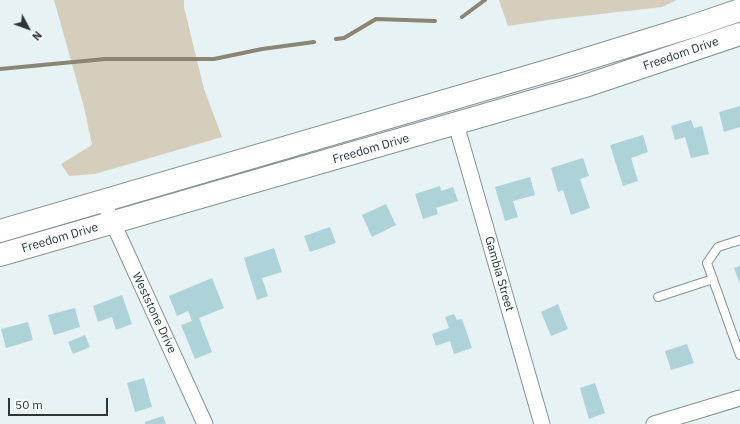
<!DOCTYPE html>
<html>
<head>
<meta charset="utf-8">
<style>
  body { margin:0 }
  #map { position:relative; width:740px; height:424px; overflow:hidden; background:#e6f2f4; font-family:"IBM Plex Sans",sans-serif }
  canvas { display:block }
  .north { position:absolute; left:8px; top:8px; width:40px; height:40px; -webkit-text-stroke:3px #f9feff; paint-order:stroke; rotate:131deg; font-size:11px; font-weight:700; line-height:16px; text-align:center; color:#2f3435 }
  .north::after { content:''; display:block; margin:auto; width:14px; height:18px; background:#2f3435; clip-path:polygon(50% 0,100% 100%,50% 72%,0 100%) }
  .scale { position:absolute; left:8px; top:398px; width:100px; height:18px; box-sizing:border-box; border:2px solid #2f3435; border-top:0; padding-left:5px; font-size:12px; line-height:14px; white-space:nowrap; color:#2f3435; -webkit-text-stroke:3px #f9feff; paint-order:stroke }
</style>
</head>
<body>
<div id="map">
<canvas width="740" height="424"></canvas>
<div class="north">N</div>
<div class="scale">50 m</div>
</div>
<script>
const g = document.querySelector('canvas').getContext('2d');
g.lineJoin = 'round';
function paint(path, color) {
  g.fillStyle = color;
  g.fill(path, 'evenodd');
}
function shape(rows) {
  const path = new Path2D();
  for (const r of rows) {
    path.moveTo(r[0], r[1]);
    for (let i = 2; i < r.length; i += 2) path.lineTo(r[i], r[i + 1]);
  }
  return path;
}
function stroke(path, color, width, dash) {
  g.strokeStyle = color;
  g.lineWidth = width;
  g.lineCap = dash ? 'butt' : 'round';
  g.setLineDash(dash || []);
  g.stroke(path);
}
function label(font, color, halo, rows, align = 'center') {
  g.font = font + ' "IBM Plex Sans",sans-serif';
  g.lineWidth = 3;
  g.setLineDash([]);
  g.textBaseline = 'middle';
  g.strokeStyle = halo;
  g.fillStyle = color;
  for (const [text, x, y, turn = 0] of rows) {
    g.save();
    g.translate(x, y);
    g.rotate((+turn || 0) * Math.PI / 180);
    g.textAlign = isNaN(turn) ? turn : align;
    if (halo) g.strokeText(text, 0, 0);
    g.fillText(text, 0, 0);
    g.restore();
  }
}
const green = shape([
  [54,0,184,0,184,7,204,89,222,137,95,174,69,176,61,164,92,145,84,107],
  [499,0,677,0,662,7,548,20,508,26]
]);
const stream = shape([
  [462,17,485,0],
  [336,39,344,38,376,19,435,21],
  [0,69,105,59,214,59,262,49,314,42]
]);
const building = shape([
  [740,106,740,127,724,132,719,112],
  [691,120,694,128,702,126,709,154,691,158,685,137,675,140,671,126],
  [643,135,648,152,631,158,638,181,623,186,610,145],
  [583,158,589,176,580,179,590,208,571,215,563,190,558,192,551,168],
  [530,177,535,195,513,201,518,217,505,221,495,187],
  [440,186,441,191,453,187,458,201,436,208,438,214,423,219,415,194],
  [386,204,396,225,372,237,362,215],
  [330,227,336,243,310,252,304,236],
  [274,248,282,272,262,278,268,296,257,300,244,258],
  [740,266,740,284,734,268],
  [212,278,224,308,199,318,212,352,195,359,181,325,192,321,188,311,177,316,169,296],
  [122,295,132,324,116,330,112,317,98,322,93,306],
  [558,304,568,329,551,336,541,312],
  [75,308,80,327,54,335,48,315],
  [454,314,457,320,462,319,472,348,454,354,450,341,436,346,432,334,449,328,445,317],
  [28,322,33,340,6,348,1,329],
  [85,335,90,347,73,354,68,342],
  [687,344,694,363,671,370,665,351],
  [144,378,152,407,135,412,127,383],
  [595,383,605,413,589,419,580,388],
  [163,416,166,424,145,424,145,422]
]);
const lane = shape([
  [740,240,718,247,707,263,740,355],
  [658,297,713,279]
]);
const street = shape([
  [456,124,542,424],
  [103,201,205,424],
  [654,424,740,398]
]);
const primary = shape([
  [0,231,554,69,690,27,740,10],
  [0,255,585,86,740,34]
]);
const streetNames = [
  ["Freedom Drive",681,54,-19],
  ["Freedom Drive",371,149,-16],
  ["Freedom Drive",60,238,-16],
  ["Gambia Street",499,274,74],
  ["Weststone Drive",154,313,65]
];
paint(green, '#d6cebc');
stroke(stream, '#8c8573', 4);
paint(building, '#add2d8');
stroke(lane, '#879294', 10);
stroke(street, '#879294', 17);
stroke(primary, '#879294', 24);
stroke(lane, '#fff', 8);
stroke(street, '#fff', 15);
stroke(primary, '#fff', 22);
label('12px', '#2f3435', '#f9feff', streetNames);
</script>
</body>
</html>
